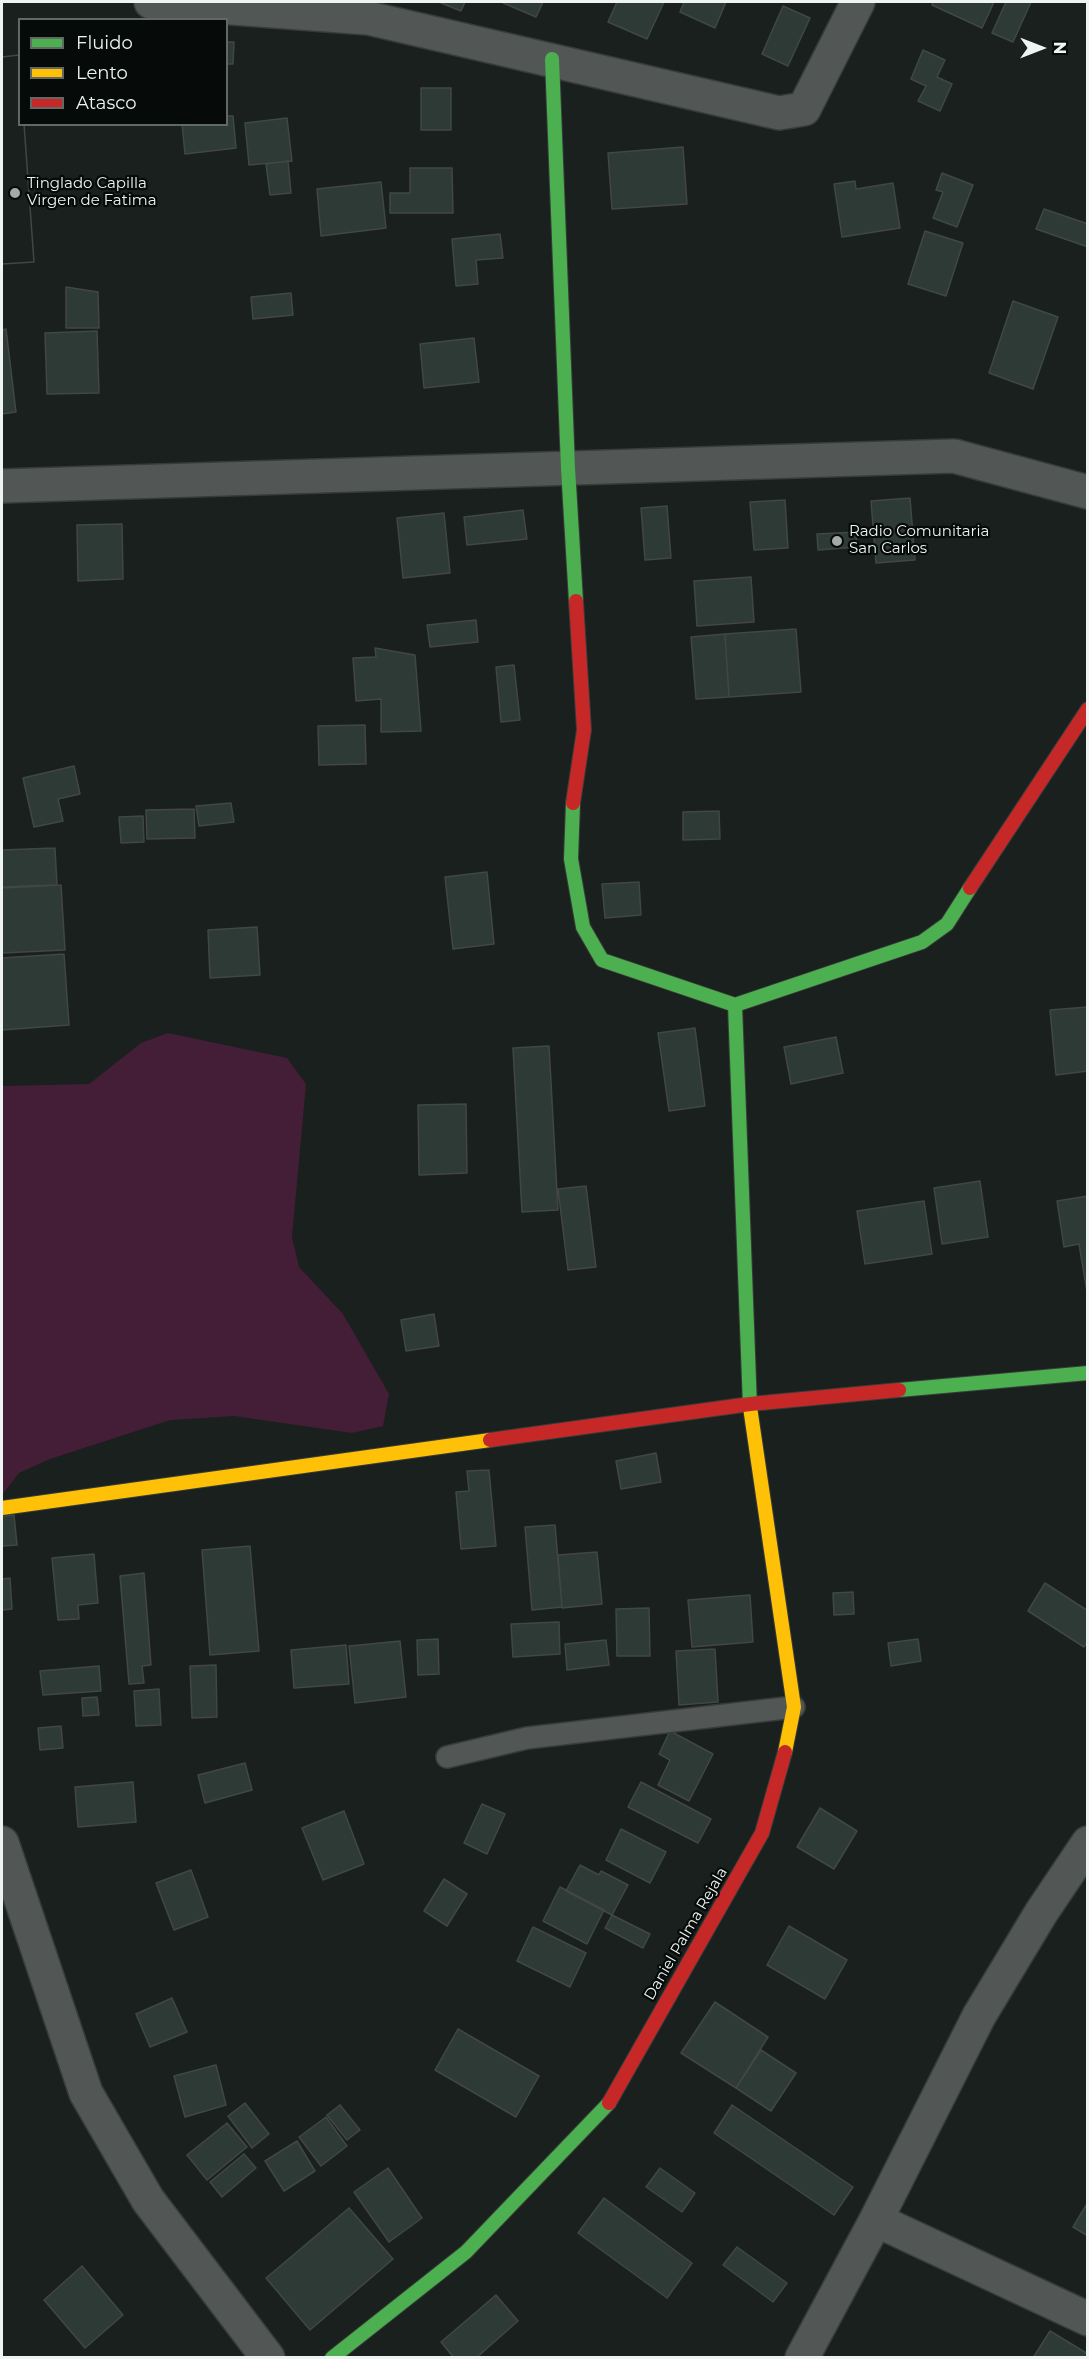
<!DOCTYPE html>
<html>
<head>
<meta charset="utf-8">
<style>
  body { margin:0 }
  #map { position:relative; width:1089px; height:2359px; overflow:hidden; background:#1a201d; font-family:Montserrat,sans-serif }
  canvas { display:block }
  .frame { position:absolute; inset:0; border:3px solid #edf4f1; pointer-events:none }
  .legend { position:absolute; left:18px; top:18px; width:210px; height:108px; box-sizing:border-box; background:#060b09; border:2px solid #626866; margin:0; padding:8px 10px; list-style:none; font-size:18px; color:#edf4f1 }
  .legend li { display:flex; align-items:center; gap:12px; height:30px }
  .legend b { width:30px; border:2px solid #626866 }
  .north { position:absolute; left:1011px; top:18px; width:60px; height:60px; -webkit-text-stroke:4px #060b09; paint-order:stroke; rotate:90deg; font-size:16px; font-weight:700; line-height:24px; text-align:center; color:#edf4f1 }
  .north::after { content:''; display:block; margin:auto; width:21px; height:27px; background:#edf4f1; clip-path:polygon(50% 0,100% 100%,50% 72%,0 100%) }
</style>
</head>
<body>
<div id="map">
<canvas width="1089" height="2359"></canvas>
<div class="frame"></div>
<ul class="legend">
<li><b style="height:8px;background:#4caf50"></b>Fluido</li>
<li><b style="height:8px;background:#ffc107"></b>Lento</li>
<li><b style="height:8px;background:#c62828"></b>Atasco</li>
</ul>
<div class="north">N</div>
</div>
<script>
const g = document.querySelector('canvas').getContext('2d');
g.lineJoin = 'round';
function paint(path, color) {
  g.fillStyle = color;
  g.fill(path, 'evenodd');
}
function shape(rows) {
  const path = new Path2D();
  for (const r of rows) {
    path.moveTo(r[0], r[1]);
    for (let i = 2; i < r.length; i += 2) path.lineTo(r[i], r[i + 1]);
  }
  return path;
}
function stroke(path, color, width, dash) {
  g.strokeStyle = color;
  g.lineWidth = width;
  g.lineCap = dash ? 'butt' : 'round';
  g.setLineDash(dash || []);
  g.stroke(path);
}
function label(font, color, halo, rows, align = 'center') {
  g.font = font + ' Montserrat,sans-serif';
  g.lineWidth = 4.5;
  g.setLineDash([]);
  g.textBaseline = 'middle';
  g.strokeStyle = halo;
  g.fillStyle = color;
  for (const [text, x, y, turn = 0] of rows) {
    g.save();
    g.translate(x, y);
    g.rotate((+turn || 0) * Math.PI / 180);
    g.textAlign = isNaN(turn) ? turn : align;
    if (halo) g.strokeText(text, 0, 0);
    g.fillText(text, 0, 0);
    g.restore();
  }
}
const green = shape([
  [168,1033,287,1058,306,1084,292,1237,299,1267,343,1314,389,1394,383,1426,352,1433,234,1416,170,1420,50,1459,19,1473,2,1495,2,1086,89,1084,141,1043]
]);
const building = shape([
  [439,2,465,2,461,11,439,2],
  [501,2,543,2,536,17,501,2],
  [617,2,664,2,647,39,608,22,617,2],
  [684,2,726,2,715,28,680,12,684,2],
  [933,2,994,2,982,28,932,5,933,2],
  [1006,2,1031,2,1013,42,992,33,1006,2],
  [783,6,810,18,788,66,762,54,783,6],
  [226,42,234,42,233,64,226,64,226,42],
  [923,50,945,60,937,77,952,84,940,111,918,101,926,86,911,79,923,50],
  [19,55,20,124,24,124,34,262,2,264,2,57,19,55],
  [19,55,20,124,24,124,34,262,2,264,2,57,19,55],
  [421,88,451,88,451,130,421,130,421,88],
  [226,116,233,116,236,148,185,154,182,124,226,124,226,116],
  [287,118,292,161,249,165,245,123,287,118],
  [683,147,687,204,612,209,608,153,683,147],
  [288,161,291,193,270,195,266,164,288,161],
  [410,168,452,168,453,213,390,213,390,193,410,193,410,168],
  [942,173,973,185,957,227,933,218,943,192,936,190,942,173],
  [855,181,856,189,893,183,900,228,842,237,834,184,855,181],
  [381,182,386,228,321,236,317,189,381,182],
  [1044,209,1088,224,1088,247,1036,229,1044,209],
  [925,231,963,243,946,296,908,284,925,231],
  [500,234,503,258,476,260,478,284,456,286,452,239,500,234],
  [66,287,98,292,99,328,66,328,66,287],
  [291,293,293,315,253,319,251,297,291,293],
  [1013,301,1058,317,1033,389,989,373,1013,301],
  [6,329,16,412,2,414,2,330,6,329],
  [97,331,99,393,47,394,45,333,97,331],
  [474,338,479,382,424,388,420,344,474,338],
  [910,498,915,560,876,563,871,501,910,498],
  [785,500,788,548,754,550,750,502,785,500],
  [667,506,671,558,645,560,641,508,667,506],
  [523,510,527,539,467,545,464,517,523,510],
  [444,513,450,573,403,578,397,518,444,513],
  [122,524,123,579,78,581,77,525,122,524],
  [856,532,857,547,818,550,817,534,856,532],
  [751,577,754,622,697,626,694,581,751,577],
  [476,620,478,642,430,647,427,625,476,620],
  [796,629,801,692,729,697,725,634,796,629],
  [725,634,729,697,696,699,691,637,725,634],
  [375,648,415,655,421,731,381,732,381,699,356,701,353,658,376,657,375,648],
  [514,665,520,720,501,722,496,667,514,665],
  [365,725,366,764,319,765,318,726,365,725],
  [74,766,80,794,58,799,63,821,34,827,23,778,74,766],
  [231,803,234,822,199,826,196,806,231,803],
  [194,809,195,838,147,839,146,810,194,809],
  [719,811,720,839,683,840,683,812,719,811],
  [143,816,144,842,121,843,119,817,143,816],
  [55,848,57,885,2,887,2,850,55,848],
  [487,872,494,944,453,949,445,877,487,872],
  [639,882,641,915,605,918,602,884,639,882],
  [61,885,65,950,2,953,2,888,61,885],
  [257,927,260,975,210,978,208,930,257,927],
  [64,954,69,1025,2,1030,2,958,64,954],
  [1088,1007,1088,1071,1056,1075,1050,1010,1088,1007],
  [695,1028,705,1106,669,1111,658,1033,695,1028],
  [836,1037,843,1073,791,1084,784,1047,836,1037],
  [549,1046,558,1210,522,1212,513,1048,549,1046],
  [466,1104,467,1173,419,1175,418,1105,466,1104],
  [980,1181,988,1237,942,1244,934,1188,980,1181],
  [586,1186,596,1267,568,1270,558,1189,586,1186],
  [1088,1196,1088,1298,1079,1244,1064,1247,1057,1201,1088,1196],
  [924,1201,932,1254,865,1264,857,1211,924,1201],
  [434,1314,439,1346,406,1351,401,1320,434,1314],
  [656,1453,661,1482,621,1489,616,1461,656,1453],
  [489,1470,496,1546,461,1549,456,1492,469,1491,467,1471,489,1470],
  [14,1515,17,1545,2,1546,2,1516,14,1515],
  [555,1525,562,1607,532,1610,525,1527,555,1525],
  [250,1546,259,1651,210,1655,202,1550,250,1546],
  [597,1552,602,1604,562,1608,558,1555,597,1552],
  [94,1554,98,1603,78,1605,79,1619,58,1620,52,1558,94,1554],
  [144,1573,151,1665,142,1666,144,1683,129,1684,120,1576,144,1573],
  [10,1578,12,1609,2,1610,2,1579,10,1578],
  [1045,1583,1088,1611,1088,1641,1084,1647,1028,1611,1045,1583],
  [853,1592,854,1614,834,1615,833,1593,853,1592],
  [750,1595,753,1642,692,1647,688,1600,750,1595],
  [649,1608,650,1656,617,1656,616,1609,649,1608],
  [559,1622,560,1654,513,1657,511,1624,559,1622],
  [438,1639,439,1674,418,1675,417,1640,438,1639],
  [918,1639,921,1661,891,1666,888,1643,918,1639],
  [606,1640,609,1665,567,1670,565,1644,606,1640],
  [400,1641,406,1697,355,1703,349,1646,400,1641],
  [346,1645,349,1684,294,1688,291,1650,346,1645],
  [715,1649,718,1702,679,1705,676,1651,715,1649],
  [216,1665,217,1717,192,1718,190,1666,216,1665],
  [99,1666,101,1691,43,1695,40,1671,99,1666],
  [159,1689,161,1725,136,1726,134,1691,159,1689],
  [97,1697,99,1715,83,1716,82,1698,97,1697],
  [61,1726,63,1748,40,1750,38,1728,61,1726],
  [670,1731,713,1754,689,1801,658,1785,670,1760,659,1754,670,1731],
  [245,1763,252,1790,205,1803,198,1775,245,1763],
  [133,1782,136,1822,78,1827,75,1787,133,1782],
  [641,1782,711,1819,698,1843,628,1807,641,1782],
  [482,1804,505,1814,487,1854,464,1843,482,1804],
  [820,1808,857,1831,834,1869,797,1847,820,1808],
  [344,1811,364,1864,323,1880,302,1828,344,1811],
  [621,1829,666,1852,650,1883,606,1860,621,1829],
  [580,1865,599,1875,601,1871,628,1885,612,1915,566,1891,580,1865],
  [191,1870,208,1917,174,1930,156,1883,191,1870],
  [444,1879,467,1894,447,1926,424,1911,444,1879],
  [560,1887,604,1910,587,1944,543,1921,560,1887],
  [612,1915,650,1934,643,1948,605,1928,612,1915],
  [789,1926,847,1960,825,1999,767,1965,789,1926],
  [533,1927,586,1953,570,1987,517,1961,533,1927],
  [172,1998,187,2032,150,2047,136,2014,172,1998],
  [715,2002,768,2037,736,2088,681,2053,715,2002],
  [458,2029,539,2076,516,2117,435,2070,458,2029],
  [761,2050,796,2073,771,2111,736,2088,761,2050],
  [216,2065,226,2105,185,2117,174,2076,216,2065],
  [245,2103,269,2134,252,2148,228,2116,245,2103],
  [340,2105,360,2130,347,2140,327,2115,340,2105],
  [732,2105,853,2187,834,2215,714,2133,732,2105],
  [326,2117,347,2146,321,2166,299,2137,326,2117],
  [227,2123,247,2147,207,2180,187,2155,227,2123],
  [297,2141,315,2171,284,2191,265,2161,297,2141],
  [244,2154,256,2168,222,2197,210,2182,244,2154],
  [388,2168,422,2218,389,2242,354,2192,388,2168],
  [660,2168,695,2193,682,2212,646,2187,660,2168],
  [604,2198,692,2263,667,2298,578,2233,604,2198],
  [1088,2202,1088,2236,1073,2227,1088,2202],
  [349,2208,393,2259,310,2330,266,2278,349,2208],
  [737,2247,787,2283,773,2302,723,2265,737,2247],
  [82,2266,123,2315,85,2348,44,2300,82,2266],
  [496,2295,518,2321,476,2358,454,2358,441,2342,496,2295],
  [1050,2331,1088,2354,1088,2358,1033,2358,1050,2331]
]);
const lane = shape([
  [447,1757,527,1738,794,1707]
]);
const street = shape([
  [151,2,368,18,779,113,804,109,858,2],
  [2,486,954,456,1088,492],
  [2,1843,86,2093,148,2200,268,2358],
  [876,2220,1088,2319],
  [802,2358,876,2220,979,2016,1041,1913,1088,1843]
]);
const fast = shape([
  [552,59,568,468,576,601],
  [573,803,571,859,583,927,602,960,735,1005,922,942,947,924,970,888],
  [735,1005,750,1407],
  [899,1390,1088,1373],
  [332,2358,466,2252,609,2103]
]);
const slow = shape([
  [750,1407,794,1707,785,1752],
  [2,1508,490,1440]
]);
const jam = shape([
  [573,803,584,730,576,601],
  [970,888,1088,709],
  [490,1440,750,1404,899,1390],
  [609,2103,762,1833,785,1752]
]);
const markers = [
  [15,193,6,"#a3aaa7"],
  [837,541,6,"#a3aaa7"]
];
const poiNames = [
  ["Tinglado Capilla",27,184],
  ["Virgen de Fatima",27,201],
  ["Radio Comunitaria",849,532],
  ["San Carlos",849,549]
];
const streetNames = [
  ["Daniel Palma Rejala",686,1934,-60]
];
paint(green, '#441d37');
paint(building, '#2d3a35');
stroke(building, '#424745', 1.5);
stroke(lane, '#373c39', 24);
stroke(street, '#373c39', 36);
stroke(fast, '#373c39', 16);
stroke(slow, '#373c39', 16);
stroke(jam, '#373c39', 16);
stroke(lane, '#525755', 21);
stroke(street, '#525755', 33);
stroke(fast, '#4caf50', 14);
stroke(slow, '#ffc107', 14);
stroke(jam, '#c62828', 14);
for (const [x, y, r, color] of markers) {
  const dot = new Path2D();
  dot.arc(x, y, r, 0, 2 * Math.PI);
  g.fillStyle = color;
  g.fill(dot);
  stroke(dot, '#060b09', 2);
}
label('15px', '#edf4f1', '#060b09', poiNames, 'left');
label('15px', '#edf4f1', '#060b09', streetNames);
</script>
</body>
</html>
